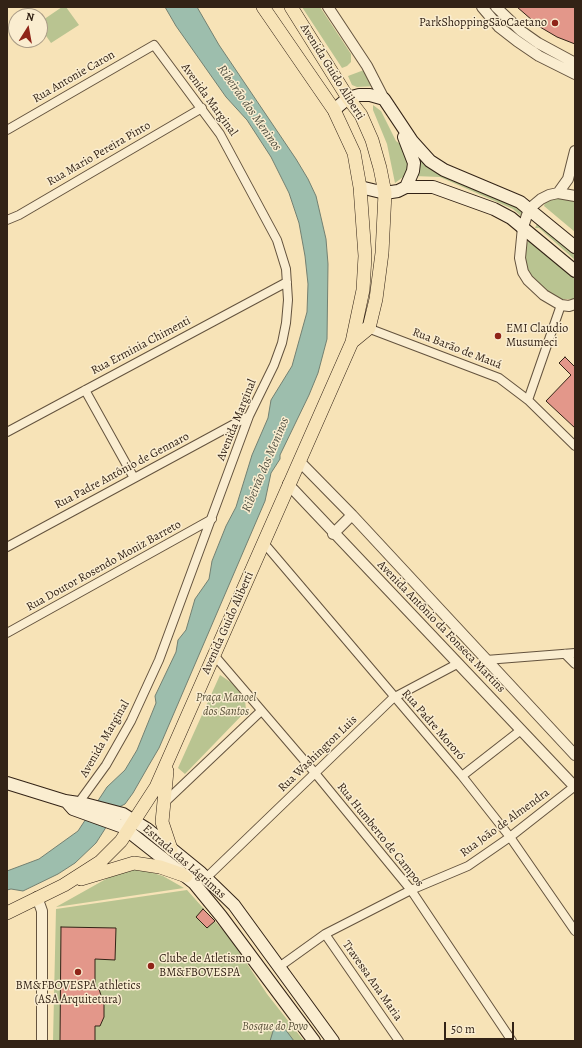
<!DOCTYPE html>
<html>
<head>
<meta charset="utf-8">
<style>
  body { margin:0 }
  #map { position:relative; width:582px; height:1048px; overflow:hidden; background:#f7e3b7; font-family:Alegreya,serif }
  canvas { display:block }
  .frame { position:absolute; inset:0; border:8px solid #332316; pointer-events:none }
  .north { position:absolute; left:8px; top:8px; width:40px; height:40px; box-sizing:border-box; background:#faedd0; border:1px solid #aa9c86; border-radius:50%; rotate:11deg; font-size:11px; font-weight:700; line-height:16px; text-align:center; color:#332316 }
  .north::after { content:''; display:block; margin:auto; width:14px; height:18px; background:#8f2418; clip-path:polygon(50% 0,100% 100%,50% 72%,0 100%) }
  .scale { position:absolute; left:444px; top:1022px; width:70px; height:18px; box-sizing:border-box; border:2px solid #332316; border-top:0; padding-left:5px; font-size:12px; line-height:14px; white-space:nowrap; color:#332316; -webkit-text-stroke:3px #faedd0; paint-order:stroke }
</style>
</head>
<body>
<div id="map">
<canvas width="582" height="1048"></canvas>
<div class="frame"></div>
<div class="north">N</div>
<div class="scale">50 m</div>
</div>
<script>
const g = document.querySelector('canvas').getContext('2d');
g.lineJoin = 'round';
function paint(path, color) {
  g.fillStyle = color;
  g.fill(path, 'evenodd');
}
function shape(rows) {
  const path = new Path2D();
  for (const r of rows) {
    path.moveTo(r[0], r[1]);
    for (let i = 2; i < r.length; i += 2) path.lineTo(r[i], r[i + 1]);
  }
  return path;
}
function stroke(path, color, width, dash) {
  g.strokeStyle = color;
  g.lineWidth = width;
  g.lineCap = dash ? 'butt' : 'round';
  g.setLineDash(dash || []);
  g.stroke(path);
}
function label(font, color, halo, rows, align = 'center') {
  g.font = font + ' Alegreya,serif';
  g.lineWidth = 3;
  g.setLineDash([]);
  g.textBaseline = 'middle';
  g.strokeStyle = halo;
  g.fillStyle = color;
  for (const [text, x, y, turn = 0] of rows) {
    g.save();
    g.translate(x, y);
    g.rotate((+turn || 0) * Math.PI / 180);
    g.textAlign = isNaN(turn) ? turn : align;
    if (halo) g.strokeText(text, 0, 0);
    g.fillText(text, 0, 0);
    g.restore();
  }
}
const green = shape([
  [62,7,66,7,79,25,51,43,40,27,40,22],
  [302,7,320,7,351,54,351,62,347,66,342,68],
  [364,70,367,72,376,86,357,87,352,85,348,76],
  [373,105,381,111,396,141,400,144,410,157,407,174,395,183,387,144,373,110],
  [419,158,436,172,504,200,522,209,526,213,522,217,513,209,440,177,414,176],
  [557,197,575,201,575,232,544,206,545,201],
  [540,223,575,254,575,260,539,228,535,228,537,224],
  [528,241,534,243,575,278,575,299,556,299,527,276,524,250],
  [220,675,235,685,245,699,246,711,185,774,178,768],
  [140,869,163,876,184,888,56,907,122,870],
  [187,890,230,938,267,994,304,1041,53,1041,56,909]
]);
const water = shape([
  [165,7,197,7,219,45,296,159,308,179,316,196,326,239,328,264,327,339,318,373,309,395,280,455,280,459,271,473,265,501,159,748,149,765,133,793,125,804,119,807,96,843,75,863,58,874,23,891,11,889,7,890,7,871,39,859,78,831,107,787,125,770,137,750,156,703,155,696,176,652,178,640,186,630,195,599,209,579,212,561,226,526,236,507,252,455,268,418,271,400,292,366,307,312,308,284,305,256,299,223,289,193,271,157,247,120,226,97,176,26,165,7],
  [274,1028,285,1029,294,1041,270,1041,274,1028]
]);
const building = shape([
  [517,7,575,7,575,44,557,37,540,27,517,7],
  [565,357,575,367,575,428,546,401,571,375,559,363,565,357],
  [203,909,215,921,207,928,196,917,203,909],
  [61,927,116,928,115,960,95,959,95,989,99,989,104,1005,104,1017,100,1026,95,1026,95,1041,60,1041,61,927]
]);
const minor = shape([
  [7,130,154,45,220,134,277,240,286,269,288,300,286,323,282,343,274,365,249,416,159,660,131,721,106,765,77,805],
  [7,220,19,215,202,108],
  [365,327,499,378,528,400,575,446],
  [85,390,134,478],
  [528,400,561,305],
  [7,432,287,282],
  [263,542,462,776,510,837,575,931],
  [7,547,249,416],
  [7,633,212,519],
  [565,654,575,664],
  [214,655,315,773,411,890,512,1041],
  [486,660,575,653],
  [462,776,521,730],
  [164,803,261,711],
  [206,878,393,698,457,664],
  [325,934,399,1041],
  [279,967,325,934,411,890,468,866,510,837,575,786]
]);
const tertiary = shape([
  [328,7,367,66,384,99],
  [482,7,499,27,517,41,539,56,575,74],
  [496,7,521,31,538,43,575,63],
  [558,193,568,179,575,151],
  [575,196,558,193,549,195,541,199,529,209,523,227,520,258,523,272,528,280,544,295,561,305,569,306,575,304],
  [300,462,352,515,575,755],
  [288,484,575,787],
  [333,534,352,515],
  [37,897,42,911,42,1041]
]);
const secondary = shape([
  [334,110,348,98,359,95,370,95,384,99,412,141,430,161,444,170,520,202,575,247],
  [404,137,414,163,413,171,406,187],
  [360,187,385,193,398,191,406,187,433,187,494,209,511,218,575,271],
  [7,783,65,801,85,804,123,814,147,829,201,873,234,905,333,1041],
  [66,801,73,809,123,827,194,883,221,916,314,1041]
]);
const primary = shape([
  [291,7,348,98,361,115,372,140,380,168,385,193,382,253,376,299,369,328,352,342],
  [167,771,162,822,171,849],
  [81,879,134,863,160,867,186,876],
  [7,913,64,885,100,862,121,841,156,787,352,342,363,290,365,256,360,187,354,153,334,110,263,7]
]);
const markers = [
  [555,23,4,"#8f2418"],
  [498,336,4,"#8f2418"],
  [151,966,4,"#8f2418"],
  [78,972,4,"#8f2418"]
];
const poiNames = [
  ["ParkShoppingSãoCaetano",547,23,"right"],
  ["EMI Claudio",506,329],
  ["Musumeci",506,343],
  ["Clube de Atletismo",159,959],
  ["BM&FBOVESPA",159,973],
  ["BM&FBOVESPA athletics",78,986,"center"],
  ["(ASA Arquitetura)",78,1000,"center"]
];
const streetNames = [
  ["Avenida Guido Aliberti",332,72,58],
  ["Rua Antonie Caron",74,77,-30],
  ["Avenida Marginal",209,100,54],
  ["Rua Mario Pereira Pinto",99,154,-30],
  ["Rua Erminia Chimenti",141,346,-28],
  ["Rua Barão de Mauá",457,349,21],
  ["Avenida Marginal",237,420,-68],
  ["Rua Padre Antônio de Gennaro",122,471,-28],
  ["Rua Doutor Rosendo Moniz Barreto",104,566,-29],
  ["Avenida Guido Aliberti",228,623,-66],
  ["Avenida Antônio da Fonseca Martins",441,627,46],
  ["Rua Padre Mororó",433,725,49],
  ["Avenida Marginal",105,739,-60],
  ["Rua Washington Luis",318,754,-44],
  ["Rua João de Almendra",505,823,-36],
  ["Rua Humberto de Campos",380,835,51],
  ["Estrada das Lágrimas",184,862,41],
  ["Travessa Ana Maria",372,981,55]
];
const parkNames = [
  ["Praça Manoel",226,698],
  ["dos Santos",226,712],
  ["Bosque do Povo",275,1027]
];
const waterNames = [
  ["Ribeirão dos Meninos",249,108,55],
  ["Ribeirão dos Meninos",266,465,-67]
];
paint(green, '#b9c491');
paint(water, '#9dbead');
stroke(water, '#738071', 1);
paint(building, '#e3978a');
stroke(building, '#332316', 1);
stroke(minor, '#64533e', 10);
stroke(tertiary, '#64533e', 12);
stroke(secondary, '#332316', 14);
stroke(primary, '#332316', 14);
stroke(minor, '#faedd0', 8);
stroke(tertiary, '#faedd0', 10);
stroke(secondary, '#faedd0', 12);
stroke(primary, '#f7e3b7', 13);
for (const [x, y, r, color] of markers) {
  const dot = new Path2D();
  dot.arc(x, y, r, 0, 2 * Math.PI);
  g.fillStyle = color;
  g.fill(dot);
  stroke(dot, '#faedd0', 1.5);
}
label('12px', '#332316', '#faedd0', poiNames, 'left');
label('12px', '#332316', '#faedd0', streetNames);
label('italic 12px', '#5b533b', '#faedd0', parkNames);
label('italic 13px', '#535243', '#faedd0', waterNames);
</script>
</body>
</html>
